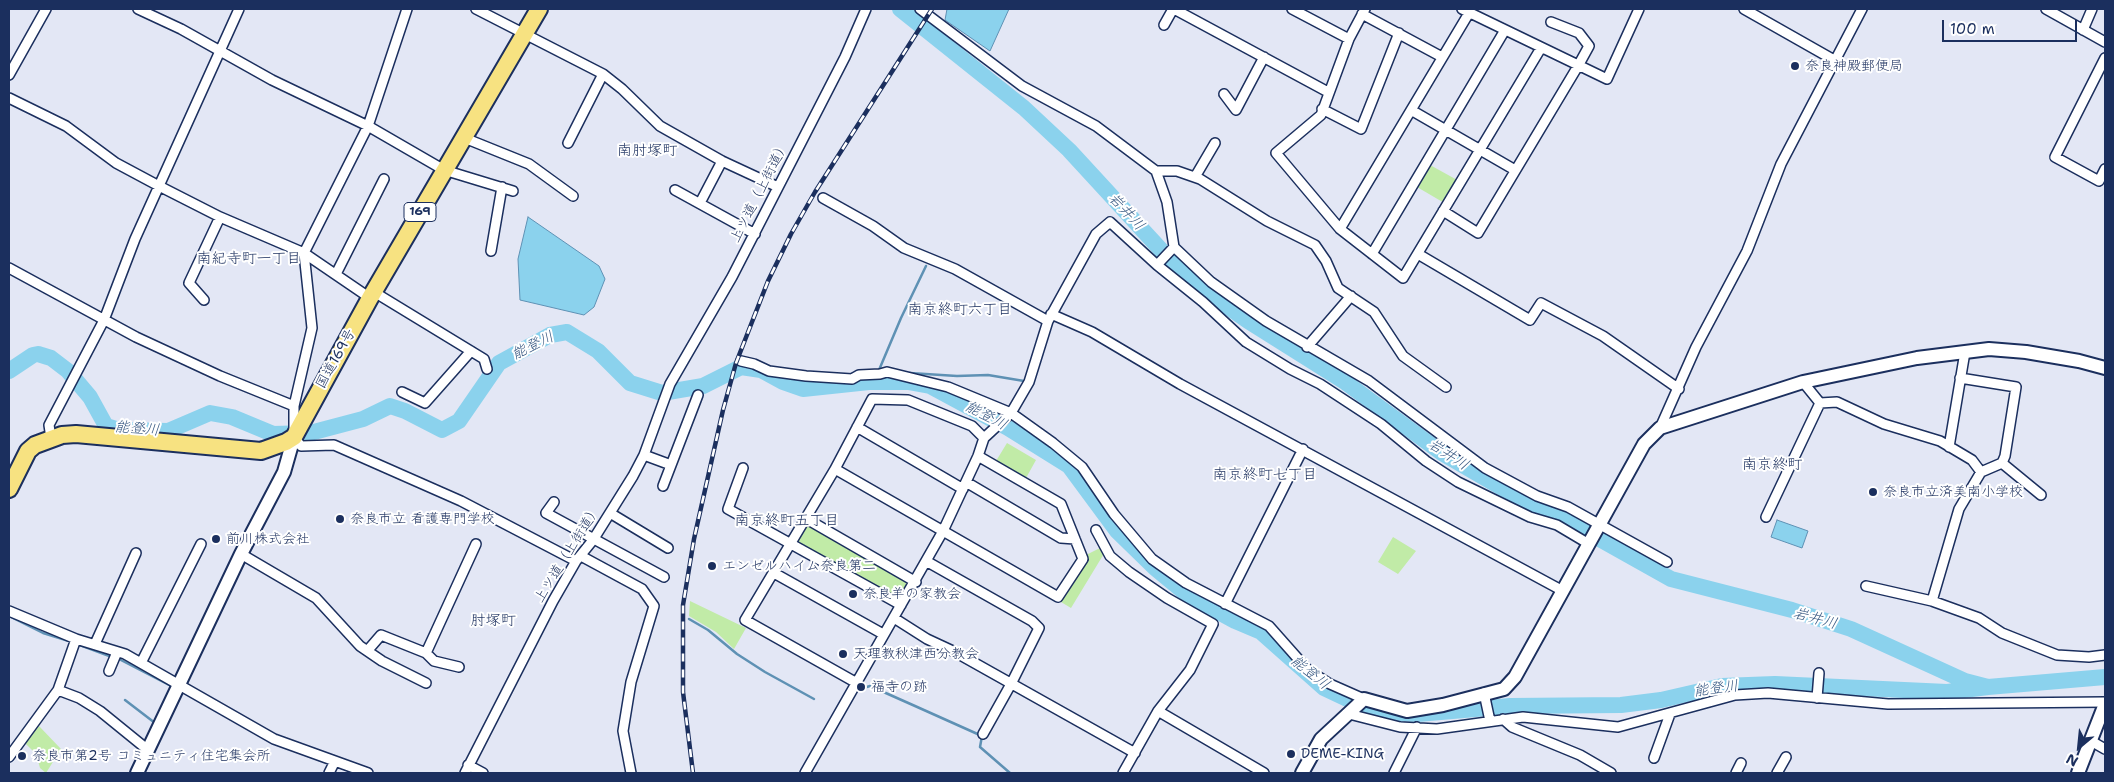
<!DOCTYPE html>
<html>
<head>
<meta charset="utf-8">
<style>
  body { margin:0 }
  #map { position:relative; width:2114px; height:782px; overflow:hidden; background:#e3e7f5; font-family:"Shantell Sans",sans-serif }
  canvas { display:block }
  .frame { position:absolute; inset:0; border:10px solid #1b2f5e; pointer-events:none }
  .north { position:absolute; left:2054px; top:722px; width:50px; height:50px; -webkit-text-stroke:4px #fff; paint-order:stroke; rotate:208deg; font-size:14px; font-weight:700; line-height:20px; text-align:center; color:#1b2f5e }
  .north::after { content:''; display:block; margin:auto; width:18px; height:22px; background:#1b2f5e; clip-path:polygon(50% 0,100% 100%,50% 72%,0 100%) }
  .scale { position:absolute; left:1942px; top:20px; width:135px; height:22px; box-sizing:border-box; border:2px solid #1b2f5e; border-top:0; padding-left:6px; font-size:15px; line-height:18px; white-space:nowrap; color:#1b2f5e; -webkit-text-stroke:4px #fff; paint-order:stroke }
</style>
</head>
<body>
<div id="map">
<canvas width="2114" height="782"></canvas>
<div class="frame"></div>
<div class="north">N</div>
<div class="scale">100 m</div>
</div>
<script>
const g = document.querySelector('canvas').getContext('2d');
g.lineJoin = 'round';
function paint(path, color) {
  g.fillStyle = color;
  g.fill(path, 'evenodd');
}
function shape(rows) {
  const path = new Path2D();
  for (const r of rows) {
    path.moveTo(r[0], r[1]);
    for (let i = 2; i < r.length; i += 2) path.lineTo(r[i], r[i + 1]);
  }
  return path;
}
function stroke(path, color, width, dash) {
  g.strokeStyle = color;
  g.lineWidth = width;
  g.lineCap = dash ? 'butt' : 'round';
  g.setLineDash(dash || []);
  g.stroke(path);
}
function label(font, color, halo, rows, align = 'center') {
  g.font = font + ' "Shantell Sans","Klee One",sans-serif';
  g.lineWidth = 4;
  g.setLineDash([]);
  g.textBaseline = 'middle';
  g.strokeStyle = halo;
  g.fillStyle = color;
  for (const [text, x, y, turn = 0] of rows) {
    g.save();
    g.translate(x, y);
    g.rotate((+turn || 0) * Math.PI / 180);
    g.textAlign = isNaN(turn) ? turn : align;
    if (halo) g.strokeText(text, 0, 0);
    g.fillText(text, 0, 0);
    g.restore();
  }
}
const green = shape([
  [1430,165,1459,181,1446,204,1417,187],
  [1007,443,1036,460,1026,478,996,461],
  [807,523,908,581,898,599,797,541],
  [1393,537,1416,551,1398,574,1378,562],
  [1102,547,1105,552,1071,608,1061,602,1087,559,1086,555],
  [690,601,746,628,734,649,716,632,689,616],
  [39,726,61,749,46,773,40,768,36,754,25,743]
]);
const water = shape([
  [947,9,1009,9,990,51,945,20,947,9],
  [528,217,599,266,605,279,594,307,584,315,520,300,518,259,528,217],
  [1777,520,1808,531,1802,548,1771,537,1777,520]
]);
const stream = shape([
  [879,370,901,318,926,266],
  [910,373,957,376,988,375,1024,381],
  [9,616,43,633,72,642],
  [689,619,708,630,737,654,765,672,814,699],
  [77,644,112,657],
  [117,658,173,687,172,689],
  [125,700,155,723],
  [850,702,857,690,870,686,915,706,982,736,980,747,1010,773]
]);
const river = shape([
  [900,9,1024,108,1069,150,1173,263,1205,291,1248,321,1345,382,1442,453,1516,496,1580,528,1671,579,1792,610,1851,629,1965,681,1988,687,2105,677],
  [9,371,33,355,38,354,51,358,68,371,90,397,106,426,119,430,168,431,210,413,232,417,273,434,310,433,363,419,390,406,405,411,442,430,459,421,499,363,550,335,567,332,598,351,630,383,662,393,703,386,741,367,761,370,783,382,803,389,869,382,908,382,930,386,1008,428,1069,466,1117,531,1155,568,1189,596,1235,621,1261,632,1324,688,1377,713,1418,714,1510,706,1621,705,1661,700,1722,686,1775,684,1947,692,1988,687]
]);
const street = shape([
  [138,9,181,29,272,80,368,126,444,170,513,191],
  [407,9,368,126,304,253,312,328,294,406,294,437,301,446,334,445,461,501,576,561],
  [476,9,603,74,622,89,660,126,722,161,778,187],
  [920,9,1022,86,1096,126,1156,171,1167,202,1174,247,1211,282,1266,321,1369,381,1485,468,1537,496,1568,507,1667,562],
  [1174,9,1328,92],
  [1292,9,1349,39],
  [1365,9,1349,39,1321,115,1276,153,1340,229,1403,278,1541,48],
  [1462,9,1607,79,1639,9],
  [1744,9,1834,60],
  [2046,9,2105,42],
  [1362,14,1442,57],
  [1164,25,1173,9],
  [2083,30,2092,9],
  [2105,58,2055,157,2099,181,2105,169],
  [9,75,46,9],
  [1224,94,1236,110,1264,57],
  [9,98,66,126,116,163,159,186,220,217,304,253,370,298],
  [1322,109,1361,129,1399,33],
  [1411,110,1515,170],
  [462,137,529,164,573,196],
  [568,143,603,74],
  [1156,171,1177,171,1200,179,1267,221,1315,245,1326,261,1338,288,1374,312,1403,356,1446,387],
  [1195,177,1215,143],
  [675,190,755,234],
  [823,198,873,226,904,248,955,269,1048,321],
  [700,203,722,161],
  [1443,211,1478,233,1578,66,1589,46,1579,33,1551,22],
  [1340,229,1469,13],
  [491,251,502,187],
  [1372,254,1505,30],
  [1418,254,1530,320,1541,303,1603,336,1679,389],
  [1157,265,1174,247],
  [9,268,136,337,220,376,294,406],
  [336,274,384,179],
  [374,292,484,359,487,369],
  [204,300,189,283,220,217],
  [1051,314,1092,332,1180,384,1563,591],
  [1307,347,1351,296],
  [741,361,754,364,769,371,806,376,852,379,859,375,880,374,887,372,948,387,1011,413,1053,443,1082,467,1114,514,1152,559,1186,583,1269,626,1308,670,1330,684,1364,699],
  [1960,378,2016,387,2005,456,2002,463,1981,472],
  [402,392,425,403,471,351],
  [1820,403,1837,402,1884,424,1940,441,1972,460,1981,472,1959,509,1932,601],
  [857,427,963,489],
  [1660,428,1696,347,1747,251,1781,164,1862,9],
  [51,438,49,425,104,320,135,239,239,9],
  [1949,447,1965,352],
  [644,455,671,465],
  [2002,463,2041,495],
  [743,468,728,509,901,605],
  [835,469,1058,597,1083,559,1061,504,978,456],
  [966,482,1061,538,1075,539],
  [663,486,698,395],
  [554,502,546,513,664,577],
  [610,513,668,548],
  [1766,517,1820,403,1803,382],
  [805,518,916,582],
  [1096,530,1110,556,1129,572,1167,598,1213,624,1190,670,1158,711,1123,773],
  [241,554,316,598,360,646,382,661,426,683],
  [581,556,642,589,654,606,631,682,623,731,631,773],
  [926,561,1032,621,1039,628,1011,684,983,734],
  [774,573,883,634],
  [1866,586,1932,601,1979,618,2002,633,2057,655,2089,657,2105,655],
  [1225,604,1303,449],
  [9,611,76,639,125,654,274,739,368,773],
  [894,618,927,639,955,652,1135,753],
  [95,644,136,553],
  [368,650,381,635,426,653,476,544],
  [426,653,434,661,459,667],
  [141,663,201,544],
  [109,671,117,652],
  [855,682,745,620,835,469,872,399,908,400,972,426,984,438],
  [58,690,79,698,100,711,148,750],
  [1484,693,1490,721],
  [1817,698,1819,673],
  [1158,711,1264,773],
  [1349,714,1400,727,1437,729,1523,717,1618,727,1735,695,1768,693,1888,704,2105,702],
  [1503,719,1512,727,1580,755,1611,773],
  [2091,741,2105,749],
  [9,757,58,690,76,639],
  [1654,758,1670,714],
  [468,765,483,773],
  [329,773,335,761],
  [465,773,553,601,576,561,593,540,633,476,644,455,670,384,732,277,845,57,866,9],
  [805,773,943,531,978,456,984,438,1011,413,1029,382,1048,321,1096,234,1110,222,1157,265,1203,302,1246,342,1290,369,1320,384,1381,424,1426,461,1458,482,1530,517,1557,525,1589,544],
  [1394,773,1417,727],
  [1736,773,1741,763],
  [1777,773,1786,757]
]);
const secondary = shape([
  [137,773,241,554,284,472,294,437],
  [1302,773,1321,739,1364,699,1407,711,1443,705,1504,689,1515,677,1644,444,1660,428,1803,382,1917,358,1989,349,2026,352,2079,361,2105,368],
  [2078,773,2105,704]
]);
const highway = shape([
  [9,489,28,451,35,445,62,435,76,434,261,451,286,442,294,437,370,298,539,9]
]);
const rail = shape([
  [693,773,683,692,683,605,694,539,723,410,736,363,768,281,791,234,815,192,932,9]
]);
const markers = [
  [1795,66,5,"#1b2f5e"],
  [1873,492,5,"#1b2f5e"],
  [340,519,5,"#1b2f5e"],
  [216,539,5,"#1b2f5e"],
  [712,566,5,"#1b2f5e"],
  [853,594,5,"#1b2f5e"],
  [843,654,5,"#1b2f5e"],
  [861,687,5,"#1b2f5e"],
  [1291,754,5,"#1b2f5e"],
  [22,756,5,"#1b2f5e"]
];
const shields = [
  [420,212,32]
];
const shieldNames = [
  ["169",420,212]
];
const poiNames = [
  ["奈良神殿郵便局",1805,66],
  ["奈良市立済美南小学校",1883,492],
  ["奈良市立 看護専門学校",350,519],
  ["前川株式会社",226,539],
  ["エンゼルハイム奈良第二",722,566],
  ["奈良羊の家教会",863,594],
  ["天理教秋津西分教会",853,654],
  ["福寺の跡",871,687],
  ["DEME-KING",1301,754],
  ["奈良市第2号 コミュニティ住宅集会所",32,756]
];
const streetNames = [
  ["上ツ道（上街道）",760,192,-63],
  ["国道169号",336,359,-61],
  ["上ツ道（上街道）",568,554,-58]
];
const neighbourhoodNames = [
  ["南肘塚町",647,151],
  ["南紀寺町一丁目",249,259],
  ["南京終町六丁目",960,310],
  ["南京終町",1772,465],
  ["南京終町七丁目",1265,475],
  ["南京終町五丁目",787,521],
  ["肘塚町",493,621]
];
const waterNames = [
  ["岩井川",1126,212,47],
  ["能登川",533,346,-26],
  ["能登川",986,416,28],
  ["能登川",137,429,5],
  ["岩井川",1448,455,33],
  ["岩井川",1815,619,15],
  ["能登川",1310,673,39],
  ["能登川",1716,689,-7]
];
paint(green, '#c1eba7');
paint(water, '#8bd2ed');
stroke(water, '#5e91b4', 1);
stroke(stream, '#5e91b4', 2.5);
stroke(river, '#8bd2ed', 16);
stroke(street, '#1b2f5e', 12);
stroke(secondary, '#1b2f5e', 16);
stroke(highway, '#1b2f5e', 20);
stroke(street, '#fff', 9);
stroke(secondary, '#fff', 12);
stroke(highway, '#f7e281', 16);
stroke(rail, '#1b2f5e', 4.5);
stroke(rail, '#fff', 2.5, [8]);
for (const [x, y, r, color] of markers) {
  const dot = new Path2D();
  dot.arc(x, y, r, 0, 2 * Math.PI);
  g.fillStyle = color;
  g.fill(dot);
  stroke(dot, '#fff', 2);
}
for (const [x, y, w] of shields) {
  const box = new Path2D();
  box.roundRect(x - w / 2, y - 9.5, w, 19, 4);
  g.fillStyle = '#fff';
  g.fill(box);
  stroke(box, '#1b2f5e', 1);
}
label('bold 12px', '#1b2f5e', null, shieldNames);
label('14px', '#1b2f5e', '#fff', poiNames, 'left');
label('14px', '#1b2f5e', '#fff', streetNames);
label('15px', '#1b2f5e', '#fff', neighbourhoodNames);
label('italic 15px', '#375882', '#fff', waterNames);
</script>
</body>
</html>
